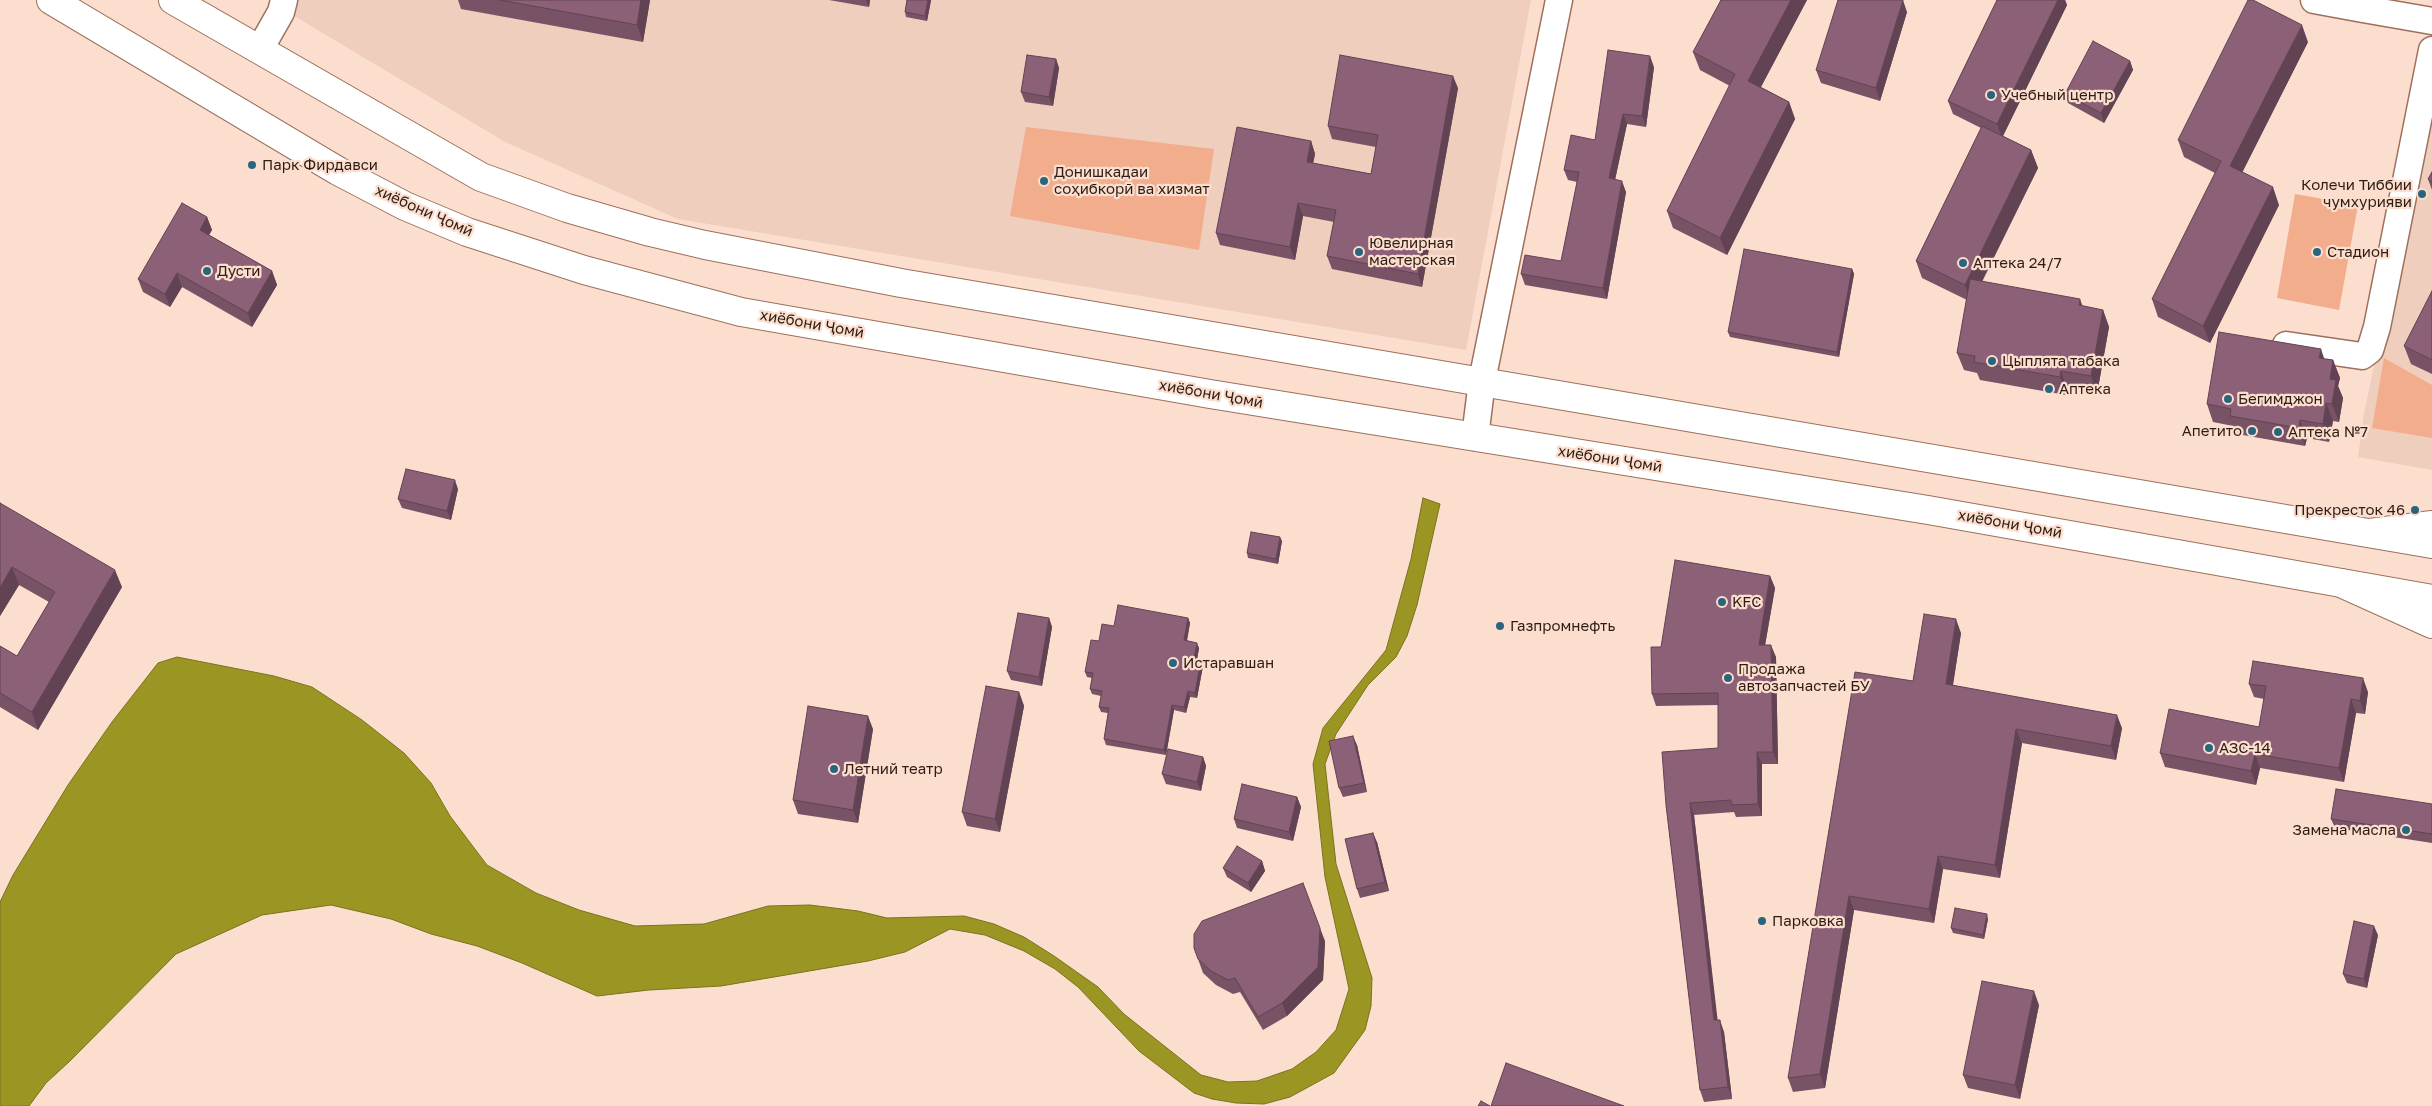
<!DOCTYPE html>
<html>
<head>
<meta charset="utf-8">
<style>
  body { margin:0 }
  canvas { display:block; background:#fcdecf }
</style>
</head>
<body>
<canvas width="2432" height="1106"></canvas>
<script>
const g = document.querySelector('canvas').getContext('2d');
g.lineJoin = 'round';
function paint(path, color) {
  g.fillStyle = color;
  g.fill(path, 'evenodd');
}
function shape(rows) {
  const path = new Path2D();
  for (const r of rows) {
    path.moveTo(r[0], r[1]);
    for (let i = 2; i < r.length; i += 2) path.lineTo(r[i], r[i + 1]);
  }
  return path;
}
function stroke(path, color, width, dash) {
  g.strokeStyle = color;
  g.lineWidth = width;
  g.lineCap = dash ? 'butt' : 'round';
  g.setLineDash(dash || []);
  g.stroke(path);
}
function label(font, color, halo, rows, align = 'center') {
  g.font = font + ' "Golos Text",sans-serif';
  g.lineWidth = 4.5;
  g.setLineDash([]);
  g.textBaseline = 'middle';
  g.strokeStyle = halo;
  g.fillStyle = color;
  for (const [text, x, y, turn = 0] of rows) {
    g.save();
    g.translate(x, y);
    g.rotate((+turn || 0) * Math.PI / 180);
    g.textAlign = isNaN(turn) ? turn : align;
    if (halo) g.strokeText(text, 0, 0);
    g.fillText(text, 0, 0);
    g.restore();
  }
}
const built = shape([
  [296,0,1531,0,1466,350,678,219,505,142,291,14],
  [2432,96,2432,470,2358,457,2364,413]
]);
const green = shape([
  [1026,127,1214,149,1199,250,1010,216],
  [2295,194,2358,205,2339,310,2277,298],
  [2384,358,2432,385,2432,438,2372,428]
]);
const water = shape([
  [1423,498,1440,504,1417,605,1407,636,1396,657,1368,685,1336,734,1325,764,1336,864,1372,978,1371,1006,1365,1030,1334,1073,1290,1097,1264,1104,1236,1103,1212,1099,1194,1093,1139,1051,1078,987,1055,969,1024,951,985,935,950,929,905,952,868,961,721,986,649,990,597,996,522,963,477,946,431,934,391,919,331,905,262,915,176,954,70,1061,46,1083,29,1106,0,1106,0,902,13,875,68,785,112,722,158,663,177,657,274,676,312,687,362,720,404,753,431,783,450,816,487,865,536,893,579,910,635,926,704,924,768,906,810,905,858,911,887,918,964,916,994,924,1024,937,1054,956,1098,987,1124,1014,1201,1075,1228,1082,1257,1081,1292,1069,1316,1052,1336,1030,1349,989,1325,877,1313,764,1323,728,1386,650,1411,559,1423,498]
]);
const minor = shape([
  [2314,0,2363,9,2364,0],
  [2363,9,2432,21],
  [264,42,281,12,284,0],
  [2286,345,2362,356,2370,350,2377,327,2432,50],
  [1475,437,1482,381,1559,0]
]);
const secondary = shape([
  [51,0,338,171,405,206,467,232,584,270,741,312,1210,394,1928,510,2432,599],
  [173,0,481,177,567,208,650,232,705,245,901,283,2432,544]
]);
const trunk = shape([
  [2370,533,2432,525],
  [2341,583,2432,624]
]);
const wall = shape([
  [458,0,650,0,643,42,461,9],
  [829,0,870,0,869,7],
  [907,0,931,0,927,21,906,17,905,12],
  [1721,0,1807,0,1761,87,1789,102,1795,119,1727,255,1673,228,1667,211,1730,86,1700,70,1693,52],
  [1997,0,2065,0,2067,5,2003,136,2031,150,2038,168,1982,282,2083,306,2103,310,2109,327,2097,394,2067,389,2066,395,1980,380,1977,373,1964,370,1957,353,1967,300,1922,278,1916,261,1981,128,1953,114,1948,101],
  [1907,12,1880,101,1821,83,1816,70],
  [2308,42,2242,172,2279,205,2210,343,2158,317,2152,299,2215,173,2184,157,2178,140],
  [1056,59,1059,68,1053,106,1025,102,1021,92],
  [2130,61,2133,70,2104,123,2068,103,2065,94],
  [1654,67,1646,127,1627,124,1615,180,1626,192,1607,299,1525,285,1521,274,1561,261,1577,182,1568,180,1564,170,1595,140],
  [1458,88,1422,287,1332,269,1327,256,1334,222,1303,216,1295,260,1220,245,1216,233,1311,141,1315,154,1313,163,1371,174,1376,147,1332,139,1328,126],
  [2432,172,2432,190,2428,179],
  [207,217,212,230,209,235,272,271,277,285,252,327,182,287,170,307,143,292,138,279],
  [1852,269,1854,274,1839,357,1730,337,1728,332],
  [2432,291,2432,374,2411,364,2404,346],
  [2324,359,2333,360,2340,378,2338,386,2343,398,2339,422,2333,421,2329,442,2307,438,2305,446,2237,434,2233,426,2213,422,2207,404],
  [458,489,451,520,402,508,398,499],
  [0,503,122,587,38,730,0,707,0,646,17,656,49,602,19,585,0,616],
  [1282,541,1278,564,1248,558,1247,553],
  [1770,576,1775,588,1765,645,1776,657,1778,764,1762,764,1762,816,1736,817,1734,812,1694,815,1717,1020,1724,1032,1732,1099,1704,1102,1700,1090,1666,805,1718,748,1718,705,1656,706,1652,694,1661,647],
  [1049,618,1052,627,1042,686,1011,680,1007,671],
  [1188,618,1190,623,1187,641,1199,648,1197,660,1203,666,1197,698,1190,697,1186,713,1174,710,1166,755,1106,745,1104,739,1108,713,1101,712,1099,707,1101,696,1092,694,1090,689,1092,678,1087,677,1085,672,1099,641,1114,626],
  [1961,633,1953,685,2122,728,2116,760,2022,743,2000,878,1943,869,1934,923,1854,910,1825,1088,1793,1092,1788,1078,1913,681],
  [2249,684,2368,692,2365,714,2356,713,2344,782,2260,768,2256,785,2165,767,2160,753,2259,727,2264,699,2254,697],
  [1019,692,1024,706,1000,832,967,826,962,812],
  [873,729,858,823,798,814,793,800],
  [1357,745,1367,792,1343,797,1339,788],
  [1203,757,1206,766,1201,791,1166,784,1162,774],
  [1297,797,1301,807,1293,841,1237,828,1234,819],
  [2432,804,2432,843,2335,828,2331,819],
  [1377,842,1389,891,1360,898,1357,889],
  [1262,861,1265,871,1251,892,1227,877,1223,868],
  [1988,919,1984,939,1953,933,1951,928],
  [2378,935,2367,988,2347,983,2343,974],
  [1325,941,1323,980,1287,1016,1263,1030,1240,992,1233,994,1216,985,1203,973,1194,948],
  [2039,1005,2020,1099,1968,1088,1963,1075]
]);
const shadedWall = shape([
  [641,0,650,0,643,42,637,25],
  [866,0,870,0,869,7],
  [928,0,931,0,927,21,925,16],
  [1791,0,1807,0,1755,98,1748,81],
  [1903,0,1907,12,1880,101,1876,88],
  [2058,0,2065,0,2067,5,2002,138,1997,124],
  [2302,25,2308,42,2237,183,2230,166],
  [1650,56,1654,67,1646,127,1642,116],
  [1056,59,1059,68,1053,106,1049,97],
  [2130,61,2133,70,2104,123,2101,113],
  [1453,76,1458,88,1422,287,1418,274],
  [1789,102,1795,119,1727,255,1720,238],
  [1623,114,1627,124,1613,189,1609,178],
  [1311,141,1315,154,1311,174,1307,162],
  [2031,150,2038,168,1971,303,1965,285],
  [1622,181,1626,192,1607,299,1603,288],
  [2273,187,2279,205,2210,343,2203,326],
  [1298,203,1303,216,1295,260,1290,247],
  [207,217,212,230,204,243,200,230],
  [1852,269,1854,274,1839,357,1837,352],
  [272,271,277,285,252,327,248,313],
  [177,273,182,287,170,307,165,294],
  [2080,299,2086,316,2079,305],
  [2103,310,2109,327,2097,394,2091,376],
  [2321,349,2327,367,2319,358],
  [2333,360,2340,378,2338,386,2343,398,2339,422,2332,404,2330,379],
  [2061,371,2067,389,2066,395,2060,377],
  [2326,403,2333,421,2329,442,2323,424],
  [2300,420,2307,438,2305,446,2299,428],
  [455,480,458,489,451,520,447,511],
  [1280,537,1282,541,1278,564,1276,559],
  [12,567,19,585,0,616,0,588],
  [115,570,122,587,38,730,32,712],
  [1770,576,1775,588,1763,657,1759,645],
  [1049,618,1052,627,1042,686,1039,677],
  [1188,618,1190,623,1186,645,1184,640],
  [1956,619,1961,633,1951,697,1946,684],
  [1197,643,1199,648,1196,665,1194,659],
  [1771,645,1776,657,1778,764,1773,752],
  [1201,661,1203,666,1197,698,1195,693],
  [2363,678,2368,692,2365,714,2360,701],
  [1188,691,1190,697,1186,713,1184,707],
  [1019,692,1024,706,1000,832,995,819],
  [2351,699,2356,713,2344,782,2339,768],
  [1172,705,1174,710,1166,755,1164,750],
  [2117,715,2122,728,2116,760,2111,746],
  [868,716,873,729,858,823,853,810],
  [2016,729,2022,743,2000,878,1995,865],
  [1353,736,1357,745,1367,792,1364,783],
  [1757,752,1762,764,1762,816,1758,804],
  [2255,754,2260,768,2256,785,2251,771],
  [1203,757,1206,766,1201,791,1197,782],
  [1297,797,1301,807,1293,841,1289,832],
  [1690,803,1694,815,1719,1032,1714,1020],
  [1373,833,1377,842,1389,891,1385,882],
  [1938,856,1943,869,1934,923,1929,909],
  [1262,861,1265,871,1251,892,1248,883],
  [1849,896,1854,910,1825,1088,1820,1074],
  [1987,914,1988,919,1984,939,1983,935],
  [2374,926,2378,935,2367,988,2364,979],
  [1320,928,1325,941,1323,980,1287,1016,1282,1003],
  [2034,991,2039,1005,2020,1099,2015,1085],
  [1720,1020,1724,1032,1732,1099,1728,1087]
]);
const building = shape([
  [500,0,641,0,637,25,500,0],
  [907,0,928,0,925,16,905,12,907,0],
  [1721,0,1791,0,1748,81,1789,102,1720,238,1667,211,1735,74,1693,52,1721,0],
  [1838,0,1903,0,1876,88,1816,70,1838,0],
  [1997,0,2058,0,1997,124,1948,101,1997,0],
  [2248,0,2253,0,2302,25,2230,166,2273,187,2203,326,2152,299,2221,161,2178,140,2248,0],
  [2093,41,2130,61,2101,113,2065,94,2093,41],
  [1608,50,1650,56,1642,116,1623,114,1609,178,1622,181,1603,288,1521,274,1525,255,1561,261,1579,172,1564,170,1571,135,1595,140,1608,50],
  [1027,55,1056,59,1049,97,1021,92,1027,55],
  [1340,55,1453,76,1418,274,1327,256,1336,210,1298,203,1290,247,1216,233,1237,127,1311,141,1307,162,1371,174,1378,135,1328,126,1340,55],
  [1982,126,2031,150,1965,285,1916,261,1982,126],
  [2432,172,2432,182,2428,179,2432,172],
  [182,203,207,217,200,230,272,271,248,313,177,273,165,294,138,279,182,203],
  [1744,249,1852,269,1837,352,1728,332,1744,249],
  [1970,279,2080,299,2079,305,2103,310,2091,376,2061,371,2060,377,1974,362,1975,356,1957,353,1970,279],
  [2432,291,2432,360,2404,346,2432,291],
  [2219,332,2321,349,2319,358,2333,360,2330,379,2336,380,2332,404,2326,403,2323,424,2300,420,2299,428,2230,416,2231,409,2207,404,2219,332],
  [406,469,455,480,447,511,398,499,406,469],
  [0,503,115,570,32,712,0,693,0,646,17,656,55,592,12,567,0,588,0,503],
  [1251,532,1280,537,1276,559,1247,553,1251,532],
  [1675,560,1770,576,1759,645,1771,645,1773,752,1757,752,1758,804,1732,805,1731,800,1690,803,1714,1020,1720,1020,1728,1087,1700,1090,1666,805,1662,752,1718,748,1718,693,1652,694,1651,647,1661,647,1675,560],
  [1118,605,1188,618,1184,640,1197,643,1194,659,1201,661,1195,693,1188,691,1184,707,1172,705,1164,750,1104,739,1109,708,1099,707,1102,691,1090,689,1093,673,1085,672,1091,640,1099,641,1102,624,1114,626,1118,605],
  [1018,613,1049,618,1039,677,1007,671,1018,613],
  [1924,614,1956,619,1946,684,2117,715,2111,746,2016,729,1995,865,1938,856,1929,909,1849,896,1820,1074,1788,1078,1855,672,1913,681,1924,614],
  [2253,661,2363,678,2360,701,2351,699,2339,768,2255,754,2251,771,2160,753,2169,709,2259,727,2266,686,2249,684,2253,661],
  [986,686,1019,692,995,819,962,812,986,686],
  [808,706,868,716,853,810,793,800,808,706],
  [1353,736,1364,783,1339,788,1329,741,1353,736],
  [1168,749,1203,757,1197,782,1162,774,1168,749],
  [1242,784,1297,797,1289,832,1234,819,1242,784],
  [2336,789,2432,804,2432,834,2331,819,2336,789],
  [1373,833,1385,882,1357,889,1345,839,1373,833],
  [1237,846,1262,861,1248,883,1223,868,1237,846],
  [1303,883,1320,928,1318,967,1282,1003,1258,1017,1235,978,1228,980,1211,971,1198,959,1194,948,1194,934,1202,921,1303,883],
  [1955,908,1987,914,1983,935,1951,928,1955,908],
  [2354,921,2374,926,2364,979,2343,974,2354,921],
  [1982,981,2034,991,2015,1085,1963,1075,1982,981],
  [1506,1063,1624,1106,1491,1106,1506,1063],
  [1481,1101,1490,1106,1478,1106,1481,1101]
]);
const markers = [
  [1991,95,5,"#29657d"],
  [252,165,5,"#29657d"],
  [1044,181,5,"#29657d"],
  [2422,194,5,"#29657d"],
  [1359,252,5,"#29657d"],
  [2317,252,5,"#29657d"],
  [1963,263,5,"#29657d"],
  [207,271,5,"#29657d"],
  [1992,361,5,"#29657d"],
  [2049,389,5,"#29657d"],
  [2228,399,5,"#29657d"],
  [2252,431,5,"#29657d"],
  [2278,432,5,"#29657d"],
  [2415,510,5,"#29657d"],
  [1722,602,5,"#29657d"],
  [1500,626,5,"#29657d"],
  [1173,663,5,"#29657d"],
  [1728,678,5,"#29657d"],
  [2209,748,5,"#29657d"],
  [834,769,5,"#29657d"],
  [2406,830,5,"#29657d"],
  [1762,921,5,"#29657d"]
];
const poiNames = [
  ["Учебный центр",2001,95],
  ["Парк Фирдавси",262,165],
  ["Донишкадаи",1054,172],
  ["соҳибкорӣ ва хизмат",1054,189],
  ["Колечи Тиббии",2412,185,"right"],
  ["чумхурияви",2412,202,"right"],
  ["Ювелирная",1369,243],
  ["мастерская",1369,260],
  ["Стадион",2327,252],
  ["Аптека 24/7",1973,263],
  ["Дусти",217,271],
  ["Цыплята табака",2002,361],
  ["Аптека",2059,389],
  ["Бегимджон",2238,399],
  ["Апетито",2242,431,"right"],
  ["Аптека №7",2288,432],
  ["Прекресток 46",2405,510,"right"],
  ["KFC",1732,602],
  ["Газпромнефть",1510,626],
  ["Истаравшан",1183,663],
  ["Продажа",1738,669],
  ["автозапчастей БУ",1738,686],
  ["АЗС-14",2219,748],
  ["Летний театр",844,769],
  ["Замена масла",2396,830,"right"],
  ["Парковка",1772,921]
];
const streetNames = [
  ["хиёбони Ҷомӣ",424,211,24],
  ["хиёбони Ҷомӣ",812,324,10],
  ["хиёбони Ҷомӣ",1211,394,10],
  ["хиёбони Ҷомӣ",1610,459,9],
  ["хиёбони Ҷомӣ",2010,524,10]
];
paint(built, '#efcebd');
paint(green, '#f1ad8c');
paint(water, '#9b9623');
stroke(water, '#7b721e', 1);
stroke(minor, '#9d715c', 29);
stroke(secondary, '#9d715c', 30);
stroke(trunk, '#9d715c', 30);
stroke(minor, '#fff', 26);
stroke(secondary, '#fff', 28);
stroke(trunk, '#fff', 28);
paint(wall, '#785366');
paint(shadedWall, '#624353');
paint(building, '#8c6077');
stroke(building, '#624353', 1);
for (const [x, y, r, color] of markers) {
  const dot = new Path2D();
  dot.arc(x, y, r, 0, 2 * Math.PI);
  g.fillStyle = color;
  g.fill(dot);
  stroke(dot, '#fcdecf', 2);
}
label('15px', '#2f1d14', '#fcdecf', poiNames, 'left');
label('15px', '#2f1d14', '#fcdecf', streetNames);
</script>
</body>
</html>
